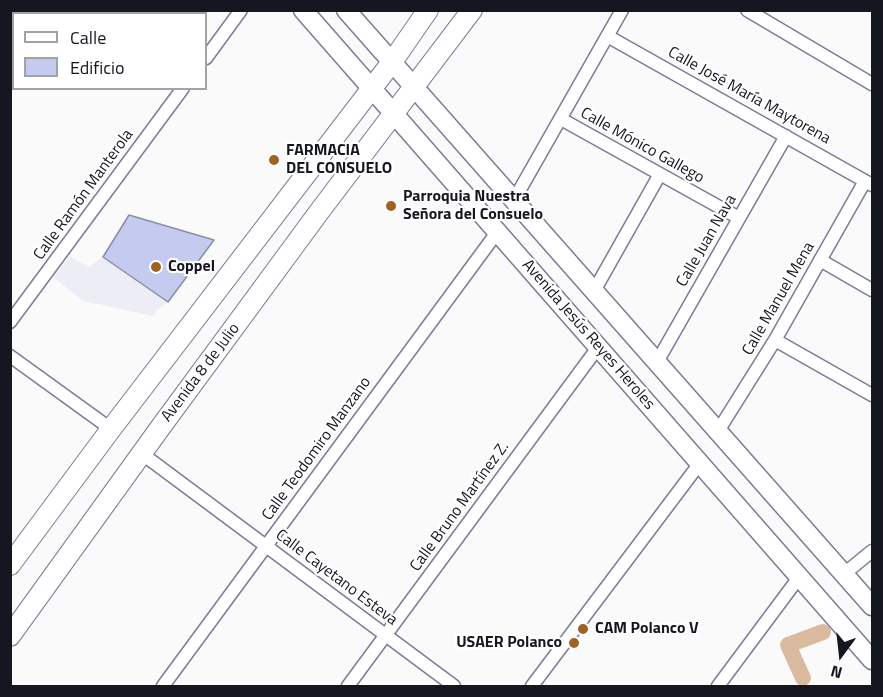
<!DOCTYPE html>
<html>
<head>
<meta charset="utf-8">
<style>
  body { margin:0 }
  #map { position:relative; width:883px; height:697px; overflow:hidden; background:#fafafa; font-family:"Titillium Web",sans-serif }
  canvas { display:block }
  .frame { position:absolute; inset:0; border:12px solid #151720; pointer-events:none }
  .legend { position:absolute; left:12px; top:12px; width:195px; height:78px; box-sizing:border-box; background:#fff; border:2px solid #a1a2a6; margin:0; padding:8px 10px; list-style:none; font-size:18px; color:#151720 }
  .legend li { display:flex; align-items:center; gap:12px; height:30px }
  .legend b { width:30px; border:2px solid #a1a2a6 }
  .north { position:absolute; left:811px; top:625px; width:60px; height:60px; -webkit-text-stroke:4px #fff; paint-order:stroke; rotate:195deg; font-size:16px; font-weight:700; line-height:24px; text-align:center; color:#151720 }
  .north::after { content:''; display:block; margin:auto; width:21px; height:27px; background:#151720; clip-path:polygon(50% 0,100% 100%,50% 72%,0 100%) }
</style>
</head>
<body>
<div id="map">
<canvas width="883" height="697"></canvas>
<div class="frame"></div>
<ul class="legend">
<li><b style="height:8px;background:#fff"></b>Calle</li>
<li><b style="height:16px;background:#c5caef"></b>Edificio</li>
</ul>
<div class="north">N</div>
</div>
<script>
const g = document.querySelector('canvas').getContext('2d');
g.lineJoin = 'round';
function paint(path, color) {
  g.fillStyle = color;
  g.fill(path, 'evenodd');
}
function shape(rows) {
  const path = new Path2D();
  for (const r of rows) {
    path.moveTo(r[0], r[1]);
    for (let i = 2; i < r.length; i += 2) path.lineTo(r[i], r[i + 1]);
  }
  return path;
}
function stroke(path, color, width, dash) {
  g.strokeStyle = color;
  g.lineWidth = width;
  g.lineCap = dash ? 'butt' : 'round';
  g.setLineDash(dash || []);
  g.stroke(path);
}
function label(font, color, halo, rows, align = 'center') {
  g.font = font + ' "Titillium Web",sans-serif';
  g.lineWidth = 4.5;
  g.setLineDash([]);
  g.textBaseline = 'middle';
  g.strokeStyle = halo;
  g.fillStyle = color;
  for (const [text, x, y, turn = 0] of rows) {
    g.save();
    g.translate(x, y);
    g.rotate((+turn || 0) * Math.PI / 180);
    g.textAlign = isNaN(turn) ? turn : align;
    if (halo) g.strokeText(text, 0, 0);
    g.fillText(text, 0, 0);
    g.restore();
  }
}
const built = shape([
  [129,215,214,240,168,302,156,311,153,316,83,301,53,277,70,256,89,267,102,257]
]);
const canal = shape([
  [803,678,788,645,823,632]
]);
const building = shape([
  [129,215,214,240,168,302,103,257,129,215]
]);
const street = shape([
  [747,10,872,84],
  [60,14,63,10],
  [609,37,872,185],
  [206,58,241,10],
  [10,79,14,75],
  [561,119,739,218],
  [514,200,622,10],
  [820,260,872,290],
  [594,291,660,174],
  [10,322,183,88],
  [775,340,872,395],
  [10,356,111,429],
  [657,362,786,136],
  [718,431,775,340,865,181],
  [141,453,454,686],
  [844,574,872,551],
  [163,686,498,231],
  [348,686,599,346],
  [532,686,700,463],
  [718,686,800,576]
]);
const secondary = shape([
  [303,10,872,660],
  [346,10,872,606]
]);
const primary = shape([
  [10,565,111,429,392,62,428,10],
  [10,636,160,428,319,212,472,10]
]);
const markers = [
  [274,160,6,"#9e6324"],
  [391,206,6,"#9e6324"],
  [156,267,6,"#9e6324"],
  [583,629,6,"#9e6324"],
  [574,643,6,"#9e6324"]
];
const streetNames = [
  ["Calle José María Maytorena",749,96,29],
  ["Calle Mónico Gallego",642,146,29],
  ["Calle Ramón Manterola",84,195,-54],
  ["Calle Juan Nava",707,241,-60],
  ["Calle Manuel Mena",779,299,-60],
  ["Avenida Jesús Reyes Heroles",588,335,49],
  ["Avenida 8 de Julio",201,373,-53],
  ["Calle Teodomiro Manzano",317,449,-54],
  ["Calle Bruno Martínez Z.",460,507,-54],
  ["Calle Cayetano Esteva",336,578,37]
];
const poiNames = [
  ["FARMACIA",286,151],
  ["DEL CONSUELO",286,169],
  ["Parroquia Nuestra",403,197],
  ["Señora del Consuelo",403,215],
  ["Coppel",168,267],
  ["CAM Polanco V",595,629],
  ["USAER Polanco",562,643,"right"]
];
paint(built, '#edeef5');
stroke(canal, '#d9ba9f', 16);
paint(building, '#c5caef');
stroke(building, '#8a8ea8', 1.5);
stroke(street, '#797d96', 15);
stroke(secondary, '#797d96', 21);
stroke(primary, '#797d96', 22);
stroke(street, '#fff', 12);
stroke(secondary, '#fff', 18);
stroke(primary, '#fff', 20);
for (const [x, y, r, color] of markers) {
  const dot = new Path2D();
  dot.arc(x, y, r, 0, 2 * Math.PI);
  g.fillStyle = color;
  g.fill(dot);
  stroke(dot, '#fff', 2);
}
label('16px', '#151720', '#fff', streetNames);
label('bold 16px', '#151720', '#fff', poiNames, 'left');
</script>
</body>
</html>
